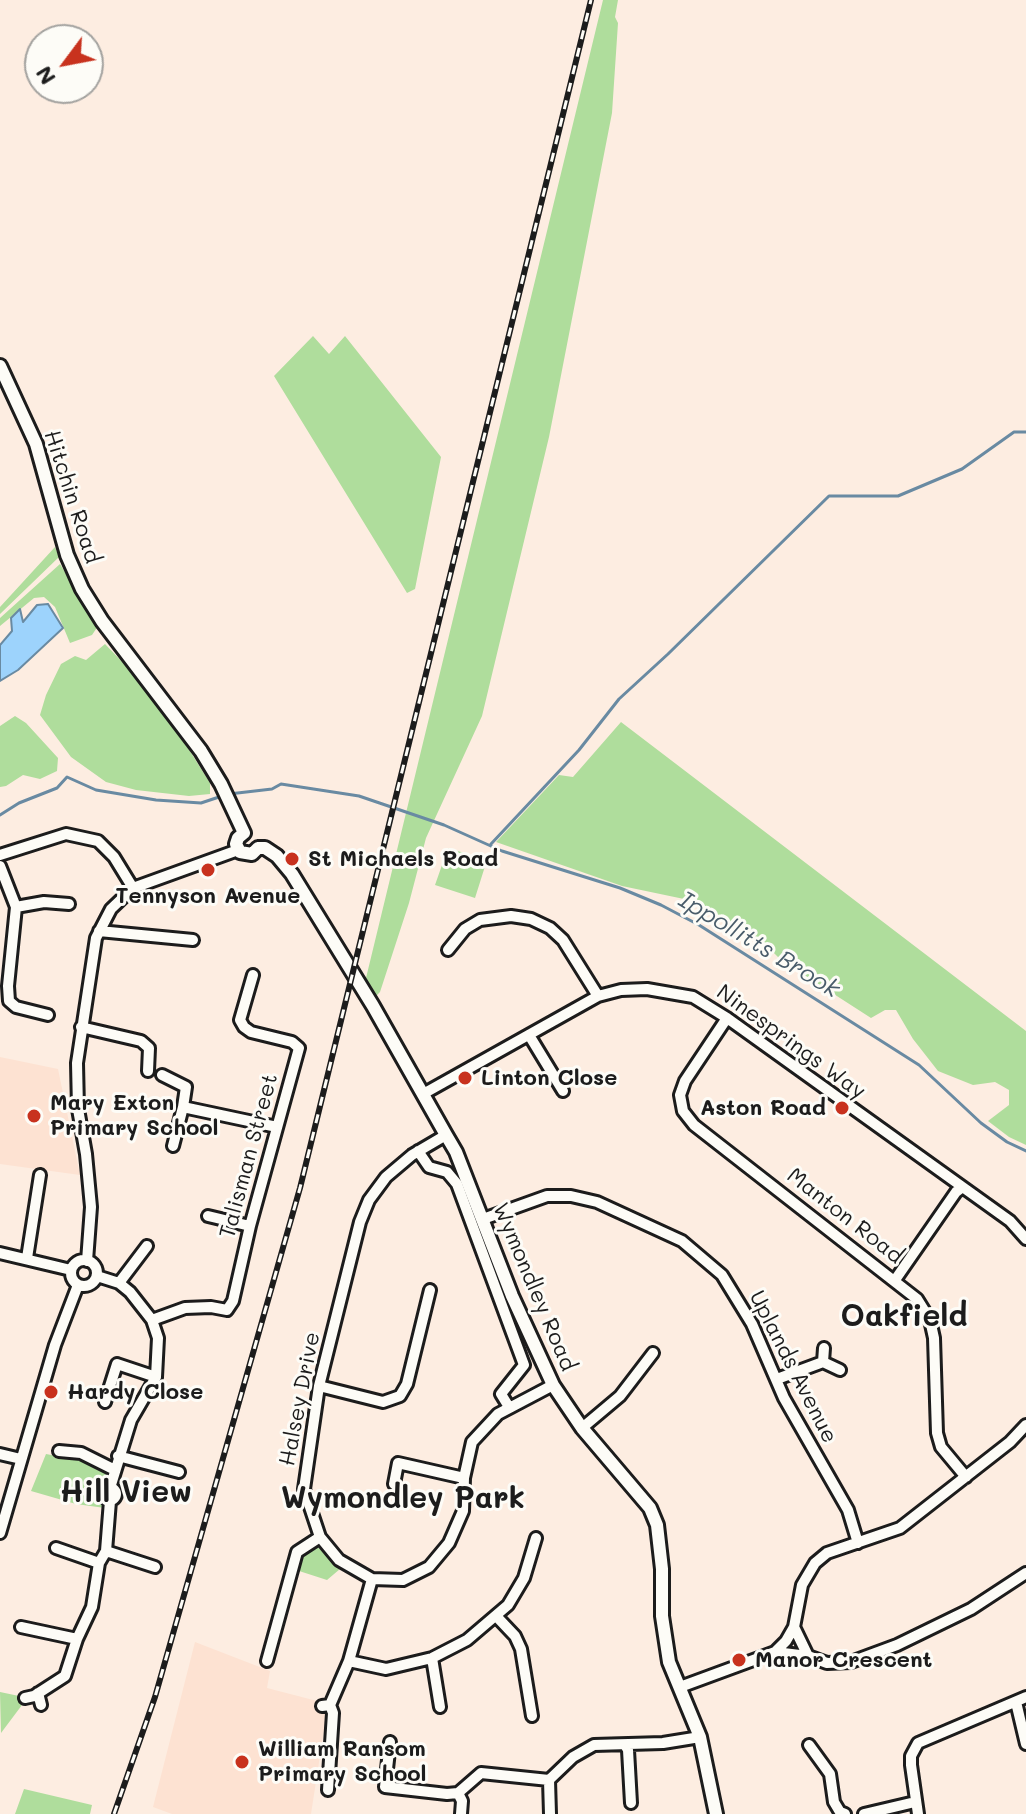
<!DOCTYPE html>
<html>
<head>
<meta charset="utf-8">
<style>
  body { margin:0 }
  #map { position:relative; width:1026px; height:1814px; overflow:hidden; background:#fdede1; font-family:Mali,sans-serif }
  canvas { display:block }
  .north { position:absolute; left:24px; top:24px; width:80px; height:80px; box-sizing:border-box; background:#fdfcf7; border:2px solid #a3a29f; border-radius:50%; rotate:238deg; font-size:22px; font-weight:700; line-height:32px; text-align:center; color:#1c1c1c }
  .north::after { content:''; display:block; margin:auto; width:28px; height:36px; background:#c8321e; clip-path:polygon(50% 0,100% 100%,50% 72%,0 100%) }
</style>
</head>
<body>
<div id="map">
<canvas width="1026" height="1814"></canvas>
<div class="north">N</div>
</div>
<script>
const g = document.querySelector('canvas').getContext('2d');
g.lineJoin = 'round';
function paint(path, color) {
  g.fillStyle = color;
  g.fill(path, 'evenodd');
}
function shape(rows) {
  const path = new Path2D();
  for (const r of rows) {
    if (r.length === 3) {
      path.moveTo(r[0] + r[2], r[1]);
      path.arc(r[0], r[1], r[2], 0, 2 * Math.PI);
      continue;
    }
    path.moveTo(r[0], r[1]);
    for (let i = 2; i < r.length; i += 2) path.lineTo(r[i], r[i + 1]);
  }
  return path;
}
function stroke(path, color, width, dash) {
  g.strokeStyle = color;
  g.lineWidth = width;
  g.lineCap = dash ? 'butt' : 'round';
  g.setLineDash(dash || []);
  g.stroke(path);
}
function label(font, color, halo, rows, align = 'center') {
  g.font = font + ' Mali,sans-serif';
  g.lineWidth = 6;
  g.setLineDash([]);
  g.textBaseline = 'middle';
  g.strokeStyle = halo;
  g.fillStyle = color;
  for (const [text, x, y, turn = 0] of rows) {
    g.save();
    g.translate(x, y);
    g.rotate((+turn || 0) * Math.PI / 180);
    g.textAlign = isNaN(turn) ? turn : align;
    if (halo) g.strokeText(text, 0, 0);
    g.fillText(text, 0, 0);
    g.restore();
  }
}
const built = shape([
  [0,1057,58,1069,80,1175,0,1164],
  [195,1642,270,1671,267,1688,321,1702,326,1717,311,1814,172,1814,153,1807]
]);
const green = shape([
  [603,0,618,0,615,17,618,23,612,113,549,437,482,716,426,838,409,903,380,992,375,997,366,978],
  [313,336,329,354,345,336,441,457,415,589,407,593,274,376],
  [55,547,59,557,0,614,0,607],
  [60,564,98,626,92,635,70,643,55,607,44,597,34,598,0,626,0,618],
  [105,644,129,669,188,748,210,783,210,794,189,796,136,790,106,782,71,757,40,715,46,695,61,664,75,656,86,660],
  [15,716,26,723,58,758,57,771,40,779,23,775,6,786,0,787,0,726],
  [621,722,1026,1031,1026,1145,1009,1137,988,1121,1009,1105,1009,1090,995,1082,973,1085,938,1071,913,1039,896,1010,885,1010,871,1018,781,960,769,948,684,899,622,886,496,842,559,775,573,777],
  [448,848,487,860,475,898,435,885],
  [46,1454,83,1461,108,1474,100,1493,105,1508,76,1504,31,1491],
  [313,1545,318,1547,340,1569,327,1580,296,1570,299,1554],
  [0,1692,19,1696,22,1705,1,1733],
  [24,1789,92,1805,90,1814,15,1814]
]);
const water = shape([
  [48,604,63,628,18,670,0,681,0,645,12,631,11,618,20,609,23,622,37,605,48,604]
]);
const stream = shape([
  [229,794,272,789,281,784,359,796,444,825,502,851,620,888,661,905,699,925,919,1065,981,1123,1007,1142,1026,1151],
  [0,815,19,803,57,788,67,777,96,790,156,800,201,803,222,796],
  [491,844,579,750,619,699,668,654,829,496,898,496,962,469,1014,432,1026,432]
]);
const minor = shape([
  [0,855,66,834,98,841,114,857,133,888],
  [0,866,16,907,8,986,9,1001,16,1007,48,1015],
  [16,907,44,902,69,904],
  [99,931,193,940],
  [448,950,465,929,480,920,511,916,531,919,550,928,563,940,598,996],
  [727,1018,685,1081,680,1095,683,1111,694,1125,917,1299,930,1320,934,1338,937,1433,941,1447,966,1477],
  [81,1027,141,1041,149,1048,148,1071],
  [529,1035,563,1091],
  [162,1075,186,1087,183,1107,277,1127],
  [423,1094,598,996,621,990,647,989,693,997,727,1018,1010,1221,1026,1239],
  [446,1135,412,1155,386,1177,369,1200,360,1222,319,1386,304,1489,320,1537,339,1560,372,1579,403,1580,429,1567,449,1543,463,1511,464,1478,472,1442,498,1414,553,1385],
  [173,1146,183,1107],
  [418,1151,429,1167,447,1172,457,1184,524,1365,501,1394,509,1407],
  [208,1216,250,1226],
  [483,1219,547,1196,571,1196,597,1202,682,1241,722,1275,752,1324,784,1398,848,1510,858,1543],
  [0,1253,71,1270],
  [27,1258,40,1175],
  [84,1273,13],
  [87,1261,91,1207,86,1154,78,1109,77,1063,96,938,111,909,133,888,238,850],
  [97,1276,119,1283,130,1292,152,1320,158,1338,156,1377,131,1420,110,1488],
  [895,1280,956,1192,961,1188],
  [119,1283,147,1246],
  [152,1320,185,1308,211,1307,227,1310,233,1301,250,1226,299,1048,292,1042,251,1032,244,1027,240,1020,253,975],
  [823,1362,824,1348],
  [777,1379,823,1362,840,1370],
  [319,1386,383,1402,400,1396,407,1384,430,1290],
  [105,1402,117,1364,156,1377],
  [582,1428,620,1396,653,1353],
  [59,1451,81,1453,115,1470],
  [0,1454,21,1459],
  [118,1456,179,1472],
  [394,1484,398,1463,464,1478],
  [110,1494,6],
  [0,1533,55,1345,78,1285],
  [56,1548,99,1563],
  [106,1551,155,1567],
  [497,1617,515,1636,521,1649,532,1716],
  [21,1627,77,1639],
  [794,1627,808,1656],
  [775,1652,808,1656,827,1663,851,1662,897,1645,971,1609,1026,1573],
  [432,1658,440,1707],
  [267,1661,297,1552,320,1537],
  [349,1661,386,1669,432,1658,467,1640,508,1605,524,1578,536,1538],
  [680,1687,775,1652,786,1641,794,1627,802,1585,815,1563,827,1553,900,1528,1010,1442,1026,1425],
  [38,1693,41,1705],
  [25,1698,34,1696,65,1676,77,1639,92,1607,99,1563,106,1551,110,1501],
  [1016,1702,1026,1744],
  [322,1706,330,1705,349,1661,372,1579],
  [390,1742,385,1787,447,1794,458,1793,481,1773,549,1780,573,1757,594,1745,663,1743,700,1737],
  [625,1745,628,1750,631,1803],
  [809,1745,830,1774,834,1802,840,1812,845,1814],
  [549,1780,550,1814],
  [328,1790,333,1713,330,1705],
  [458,1793,462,1801,461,1814],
  [864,1814,915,1802],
  [918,1814,911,1765,911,1756,918,1743,1026,1697]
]);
const tertiary = shape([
  [0,366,36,444,67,555,82,589,102,621,201,751,221,784,244,833],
  [244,833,238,838,236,844,240,852,252,854,258,848],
  [258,848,265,848,277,856,292,874,373,1006,446,1135,456,1152,512,1296,553,1385,582,1428,650,1508,657,1525,662,1569,662,1616,669,1662,700,1737,716,1814]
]);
const rail = shape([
  [114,1814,155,1697,300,1188,591,0]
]);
const markers = [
  [292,859,8,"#c8321e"],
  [208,870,8,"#c8321e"],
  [465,1078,8,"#c8321e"],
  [842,1108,8,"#c8321e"],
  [34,1116,8,"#c8321e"],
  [51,1392,8,"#c8321e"],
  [739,1660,8,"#c8321e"],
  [242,1762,8,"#c8321e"]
];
const streetNames = [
  ["Hitchin Road",72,497,72],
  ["Ninesprings Way",791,1042,36],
  ["Talisman Street",249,1156,-75],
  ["Manton Road",845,1216,38],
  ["Wymondley Road",534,1287,67],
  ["Uplands Avenue",793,1367,63],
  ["Halsey Drive",300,1399,-79]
];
const poiNames = [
  ["St Michaels Road",308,859],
  ["Tennyson Avenue",208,896,"center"],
  ["Linton Close",481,1078],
  ["Mary Exton",50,1103],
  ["Primary School",50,1128],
  ["Aston Road",826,1108,"right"],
  ["Hardy Close",67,1392],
  ["Manor Crescent",755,1660],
  ["William Ransom",258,1749],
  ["Primary School",258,1774]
];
const waterNames = [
  ["Ippollitts Brook",759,945,31]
];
const districtNames = [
  ["Oakfield",904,1317],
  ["Hill View",126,1493],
  ["Wymondley Park",403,1499]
];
paint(built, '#fde2d2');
paint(green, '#afdd9c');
paint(water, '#9dd3fc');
stroke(water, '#698aa2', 2);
stroke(stream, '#698aa2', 3);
stroke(minor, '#1c1c1c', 16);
stroke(tertiary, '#1c1c1c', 18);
stroke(minor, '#fdfcf7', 10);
stroke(tertiary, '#fdfcf7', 12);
stroke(rail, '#1c1c1c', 6);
stroke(rail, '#fdfcf7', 3, [9]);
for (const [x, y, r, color] of markers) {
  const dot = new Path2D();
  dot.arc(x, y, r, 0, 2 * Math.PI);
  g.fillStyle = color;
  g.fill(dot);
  stroke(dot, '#fdfcf7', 3);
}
label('22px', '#1c1c1c', '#fdfcf7', streetNames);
label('bold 22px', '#1c1c1c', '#fdfcf7', poiNames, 'left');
label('italic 24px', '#495c6a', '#fdfcf7', waterNames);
label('bold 30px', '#1c1c1c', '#fdfcf7', districtNames);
</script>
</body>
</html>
